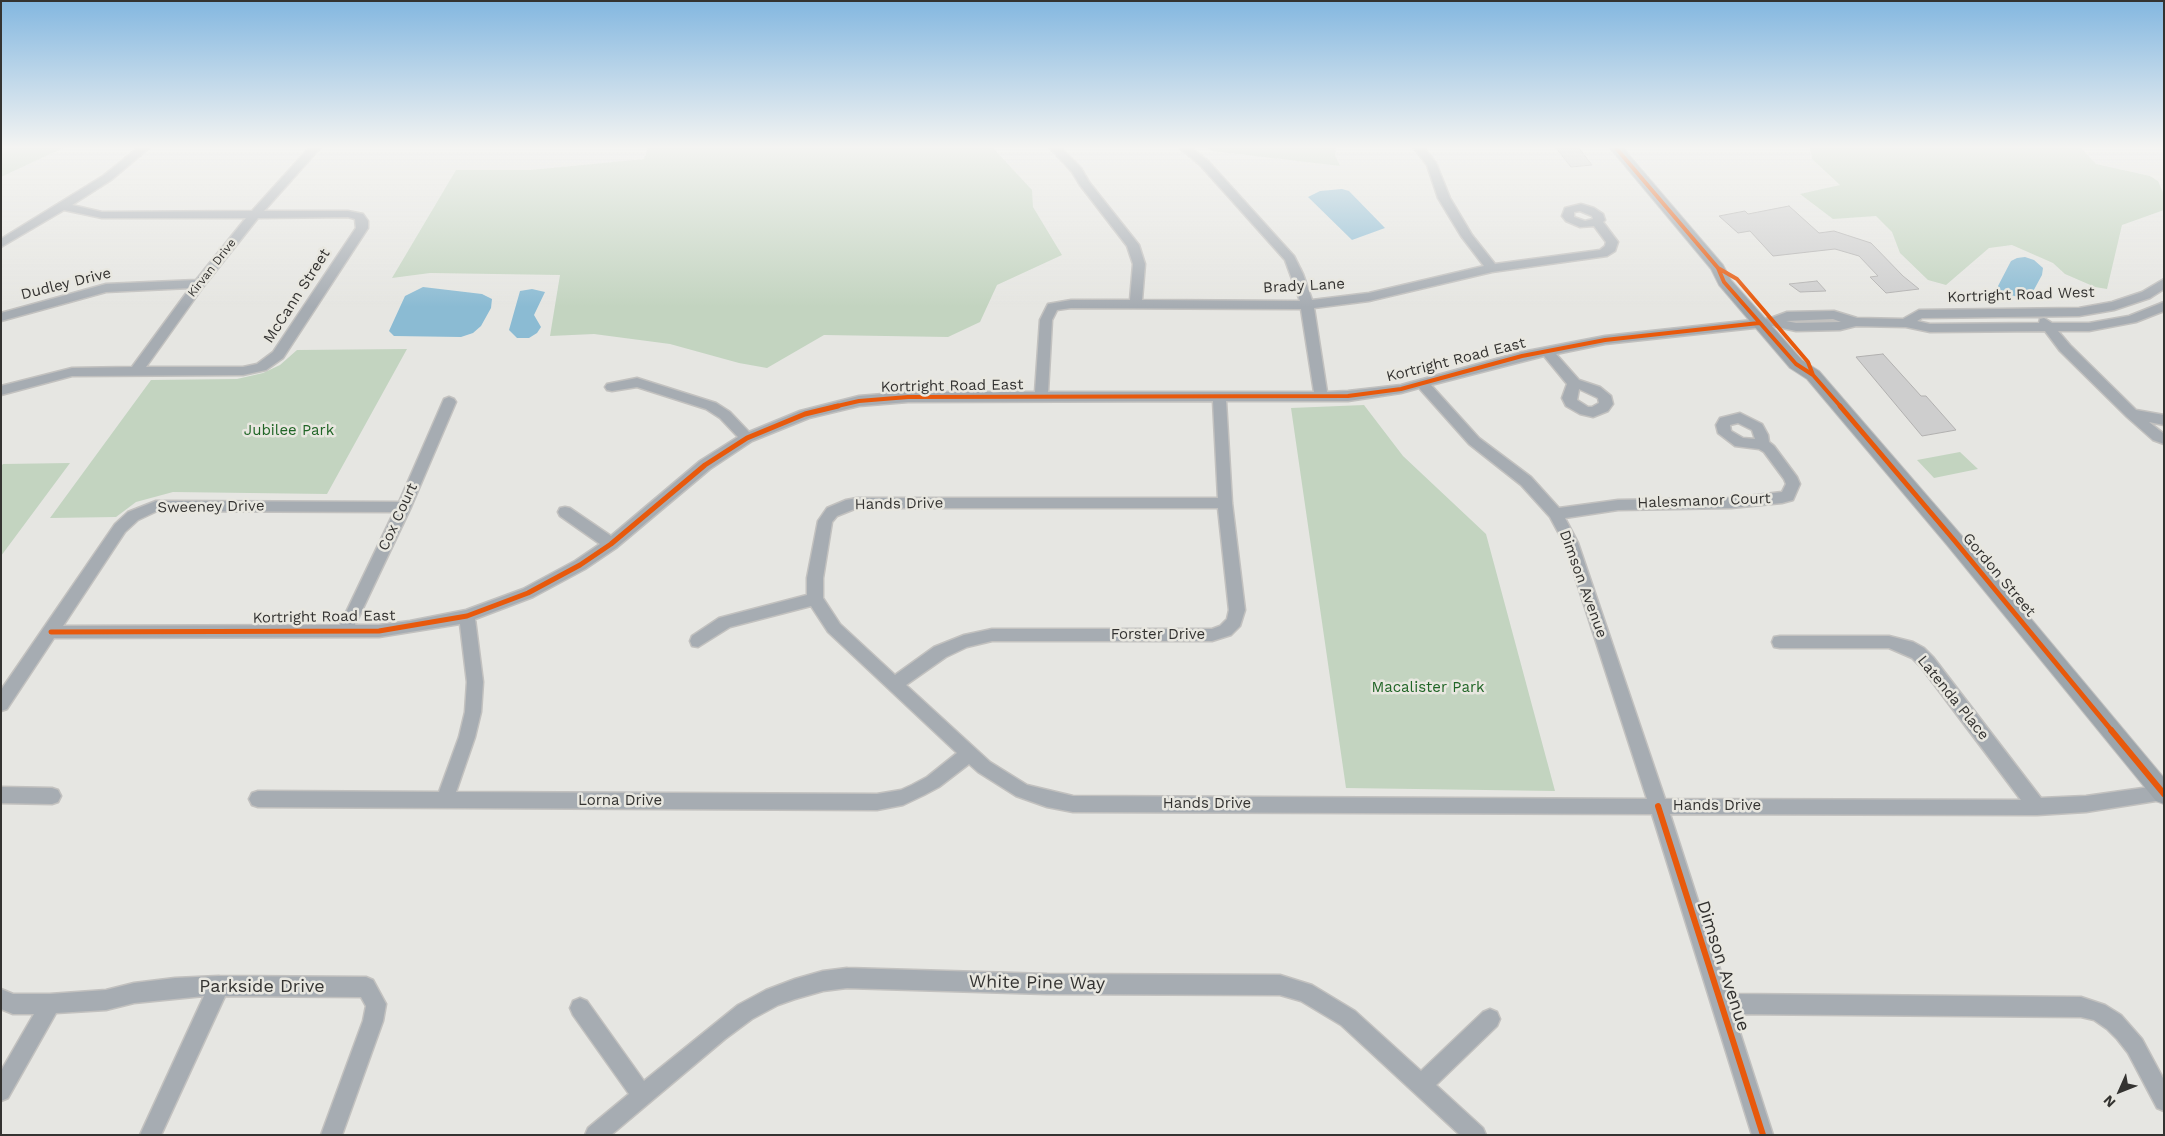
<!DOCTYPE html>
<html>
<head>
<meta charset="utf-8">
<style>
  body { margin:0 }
  #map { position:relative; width:2165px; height:1136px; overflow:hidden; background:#e6e6e2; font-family:"Work Sans",sans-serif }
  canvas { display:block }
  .frame { position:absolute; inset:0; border:2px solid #343331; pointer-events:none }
  .north { position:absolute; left:2095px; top:1066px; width:50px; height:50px; -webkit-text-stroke:4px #e8e7e0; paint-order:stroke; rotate:226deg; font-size:14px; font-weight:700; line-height:20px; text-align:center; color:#343331 }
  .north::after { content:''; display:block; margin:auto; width:18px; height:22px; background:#343331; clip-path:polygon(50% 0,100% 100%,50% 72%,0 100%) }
</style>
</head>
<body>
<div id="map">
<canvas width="2165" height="1136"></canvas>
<div class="frame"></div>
<div class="north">N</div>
</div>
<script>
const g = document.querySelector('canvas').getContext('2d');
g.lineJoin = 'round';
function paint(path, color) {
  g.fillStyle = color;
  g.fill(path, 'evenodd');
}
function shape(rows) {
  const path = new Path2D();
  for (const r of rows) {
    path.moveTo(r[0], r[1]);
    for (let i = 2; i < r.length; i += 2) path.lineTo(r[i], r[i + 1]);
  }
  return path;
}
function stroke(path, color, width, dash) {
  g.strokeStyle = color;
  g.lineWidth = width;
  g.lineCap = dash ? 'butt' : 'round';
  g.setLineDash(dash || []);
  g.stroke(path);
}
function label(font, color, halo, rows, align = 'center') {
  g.font = font + ' "Work Sans",sans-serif';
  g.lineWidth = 5;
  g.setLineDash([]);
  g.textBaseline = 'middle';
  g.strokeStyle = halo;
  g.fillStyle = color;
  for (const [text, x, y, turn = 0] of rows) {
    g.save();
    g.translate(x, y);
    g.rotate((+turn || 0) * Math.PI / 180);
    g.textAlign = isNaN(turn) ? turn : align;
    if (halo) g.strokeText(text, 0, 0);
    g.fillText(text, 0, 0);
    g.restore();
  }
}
const green = shape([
  [1,148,63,148,1,177],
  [648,148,993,148,1032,190,1033,207,1062,255,997,285,980,322,948,337,824,335,767,368,739,363,670,344,594,334,550,336,560,275,430,273,392,278,456,170,530,170,644,159],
  [1208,148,1336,148,1335,155,1340,166,1213,151],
  [1810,148,2081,148,2096,164,2150,176,2158,181,2164,195,2164,210,2122,225,2107,289,2095,287,2065,274,2053,263,2012,245,1989,248,1946,285,1928,280,1900,253,1892,232,1876,216,1833,219,1800,194,1840,185,1812,159],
  [407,349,327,494,173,492,136,502,116,517,50,518,151,380,237,379,263,373,280,365,297,350],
  [1364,405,1403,456,1486,534,1555,791,1346,788,1291,408],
  [1960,452,1978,469,1934,478,1917,460],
  [70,463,1,556,1,466,3,464]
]);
const water = shape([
  [1342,189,1349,191,1385,228,1352,240,1308,197,1320,191],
  [2025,257,2034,260,2043,268,2042,275,2030,297,2021,298,2001,292,1998,286,2011,261,2017,258],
  [423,287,482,294,492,299,491,308,481,326,473,333,461,337,394,336,389,331,405,296],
  [532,289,545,292,534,315,541,327,537,333,529,338,517,338,509,330,520,291]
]);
const building = shape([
  [1556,148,1579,148,1592,165,1571,167,1556,148],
  [1789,206,1819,233,1834,231,1871,243,1903,276,1919,289,1886,293,1870,277,1878,276,1859,256,1835,249,1773,256,1750,231,1738,233,1719,216,1745,211,1748,214,1789,206],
  [1817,281,1826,291,1800,292,1789,284,1817,281],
  [1883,354,1921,396,1926,396,1956,430,1922,436,1856,357,1883,354]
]);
const minor = shape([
  [138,148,149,148,111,180,72,205,102,212,252,211,309,148,320,148,264,211,348,211,363,214,368,221,368,228,283,358,266,370,243,375,72,376,1,395,1,386,72,368,132,367,190,288,106,292,1,321,1,313,106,284,196,280,246,218,102,218,64,210,1,247,1,239,103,176,138,148],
  [348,217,355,219,356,228,273,352,257,364,243,367,146,367,203,287,258,218,348,217],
  [1050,148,1061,148,1081,168,1089,182,1139,245,1145,264,1142,300,1300,301,1285,260,1200,165,1180,148,1191,148,1208,161,1294,256,1303,274,1312,300,1369,293,1484,266,1461,236,1438,198,1427,165,1414,148,1424,148,1436,163,1450,198,1472,235,1495,264,1600,250,1605,246,1606,242,1594,226,1580,227,1566,221,1562,216,1565,208,1581,204,1594,208,1603,214,1605,220,1603,222,1618,242,1615,251,1607,256,1492,272,1369,301,1314,308,1327,392,1348,391,1401,385,1522,352,1605,336,1771,318,1787,312,1834,311,1857,318,1903,319,1919,310,2079,308,2112,302,2142,292,2164,279,2164,289,2150,298,2114,310,2079,316,1922,318,1917,321,1930,324,2039,323,2040,319,2044,318,2052,323,2089,323,2129,316,2164,302,2164,311,2136,322,2089,331,2058,331,2070,345,2136,410,2164,415,2164,425,2149,422,2164,434,2164,444,2153,440,2127,417,2060,351,2045,331,1930,332,1906,327,1856,326,1840,330,1796,331,1773,326,1605,344,1556,354,1579,380,1600,387,1611,396,1613,404,1608,411,1593,417,1580,414,1566,406,1562,398,1567,384,1544,356,1431,385,1479,438,1531,477,1559,508,1618,500,1731,498,1782,492,1786,484,1784,479,1764,452,1759,449,1735,446,1718,433,1716,425,1720,418,1740,413,1762,424,1768,435,1769,442,1774,446,1797,477,1800,484,1793,500,1782,503,1731,508,1618,510,1565,518,1578,543,1665,799,2021,800,1921,667,1912,658,1889,648,1780,648,1774,647,1772,642,1774,637,1780,636,1889,636,1913,642,1924,648,1933,657,2041,798,2086,796,2164,785,2164,799,2162,800,2086,812,2037,815,1670,814,1728,994,2081,997,2105,1005,2121,1015,2142,1039,2164,1080,2164,1111,2157,1108,2128,1053,2117,1039,2107,1029,2094,1020,2081,1017,1734,1014,1773,1135,1752,1135,1652,814,1073,812,1047,807,1016,796,978,772,969,764,939,787,924,795,903,805,877,810,258,807,252,805,249,799,252,793,258,791,439,792,459,737,465,712,467,682,460,624,379,637,54,638,7,709,1,711,1,690,115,524,128,512,156,501,399,502,444,399,449,397,454,399,456,402,411,507,355,625,379,625,410,621,466,610,523,589,575,561,600,544,560,516,558,512,560,508,565,507,570,508,611,536,700,461,738,437,720,418,706,409,637,387,612,391,607,390,605,387,607,384,637,378,716,403,730,412,749,432,800,411,859,396,908,392,1035,392,1040,320,1048,304,1071,300,1130,300,1133,264,1127,246,1080,185,1072,172,1050,148],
  [1580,211,1592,216,1593,219,1585,221,1574,217,1574,212,1580,211],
  [1071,308,1301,309,1314,392,1048,392,1052,320,1057,310,1071,308],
  [1833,319,1841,322,1796,323,1786,321,1833,319],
  [1419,388,1469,444,1521,485,1550,517,1564,543,1647,799,1073,796,1027,785,990,762,906,685,946,657,967,647,992,641,1212,641,1231,635,1240,626,1245,610,1232,503,1226,401,1348,401,1401,393,1419,388],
  [1579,389,1598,398,1599,403,1592,407,1588,407,1577,400,1579,389],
  [1213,401,1218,498,857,498,846,500,827,508,818,521,807,578,807,595,719,618,692,636,690,641,692,646,698,647,730,627,811,606,828,632,957,753,927,777,912,785,901,790,877,794,456,792,475,737,481,712,483,682,475,619,533,597,585,569,616,548,710,469,752,441,809,418,859,406,908,402,1213,401],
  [1738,423,1752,430,1755,439,1743,438,1731,431,1730,425,1738,423],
  [857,508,1218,508,1229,610,1227,619,1220,626,1212,629,992,629,964,635,934,647,895,675,840,624,823,598,823,578,832,522,837,516,857,508],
  [157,511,394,512,340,625,63,626,125,532,138,520,157,511],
  [1,787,52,788,58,790,61,796,58,802,52,804,1,803,1,787],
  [847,968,1047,974,1280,975,1312,985,1355,1011,1421,1071,1483,1012,1490,1009,1497,1012,1500,1019,1497,1026,1436,1085,1483,1128,1486,1135,1460,1135,1341,1025,1301,1001,1280,995,1047,994,847,988,823,991,795,999,778,1005,752,1019,725,1039,611,1135,585,1135,588,1128,629,1094,573,1015,570,1008,573,1001,580,998,587,1001,644,1081,738,1005,766,990,795,979,823,971,847,968],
  [219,976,366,977,373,980,386,1004,383,1021,342,1135,321,1135,363,1021,366,1006,361,997,225,996,161,1135,140,1135,204,996,134,1003,106,1010,56,1013,8,1098,1,1101,1,1071,34,1014,13,1014,1,1009,1,989,13,994,50,994,106,990,134,983,175,978,219,976]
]);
const major = shape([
  [1610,148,1623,148,1723,265,1731,280,1802,360,1819,371,1961,535,2164,778,2164,804,2156,801,1947,545,1807,379,1790,368,1719,285,1711,269,1610,148]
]);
const cyclewayFar2 = shape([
  [1616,148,1718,268,1724,282,1796,364,1813,375,1841,407],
  [1718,268,1737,279,1808,362,1813,375],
  [833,407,859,401,908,397,1348,396,1401,389,1522,356,1605,340,1759,323]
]);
const cyclewayFar1 = shape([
  [1840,406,1954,540,2112,731],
  [51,632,379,631,467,616,528,593,580,565,611,544,705,465,747,438,805,414,838,406]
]);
const cycleway = shape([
  [2111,730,2164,794],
  [1658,806,1763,1135]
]);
const farStreetnames = [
  ["Kirvan Drive",212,268,-52]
];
const streetNames = [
  ["Dudley Drive",66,284,-14],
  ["Brady Lane",1304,286,-3],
  ["Kortright Road West",2021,295,-2],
  ["McCann Street",297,296,-57],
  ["Kortright Road East",1456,360,-14],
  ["Kortright Road East",952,386,-1],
  ["Halesmanor Court",1704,501,-2],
  ["Hands Drive",899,504,-1],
  ["Sweeney Drive",211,507,-1],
  ["Cox Court",398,517,-65],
  ["Gordon Street",1999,575,50],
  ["Dimson Avenue",1583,584,70],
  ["Kortright Road East",324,617,-1],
  ["Forster Drive",1158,635],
  ["Latenda Place",1953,698,51],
  ["Lorna Drive",620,801],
  ["Hands Drive",1207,804],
  ["Hands Drive",1717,806]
];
const parkNames = [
  ["Jubilee Park",289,431],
  ["Macalister Park",1428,688]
];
const nearStreetnames = [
  ["Dimson Avenue",1723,966,72],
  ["White Pine Way",1037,983,1],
  ["Parkside Drive",262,987]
];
paint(green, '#c3d4c0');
paint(water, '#8bbbd3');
paint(building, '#cecece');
stroke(building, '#b1b0af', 1);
stroke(minor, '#c2c1bf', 3);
stroke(major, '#c2c1bf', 2);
paint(minor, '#a6acb2');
paint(major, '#9da5ab');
stroke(cyclewayFar2, '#e8590c', 4);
stroke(cyclewayFar1, '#e8590c', 5);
stroke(cycleway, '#e8590c', 6);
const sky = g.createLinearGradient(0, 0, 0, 307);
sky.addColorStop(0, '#83b7e0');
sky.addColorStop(0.48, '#f4f4f2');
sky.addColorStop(1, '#f4f4f200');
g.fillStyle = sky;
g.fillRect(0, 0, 2165, 307);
label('12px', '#343331', '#e8e7e0', farStreetnames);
label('15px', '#343331', '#e8e7e0', streetNames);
label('15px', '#206526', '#e8e7e0', parkNames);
label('18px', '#343331', '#e8e7e0', nearStreetnames);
</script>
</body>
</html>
